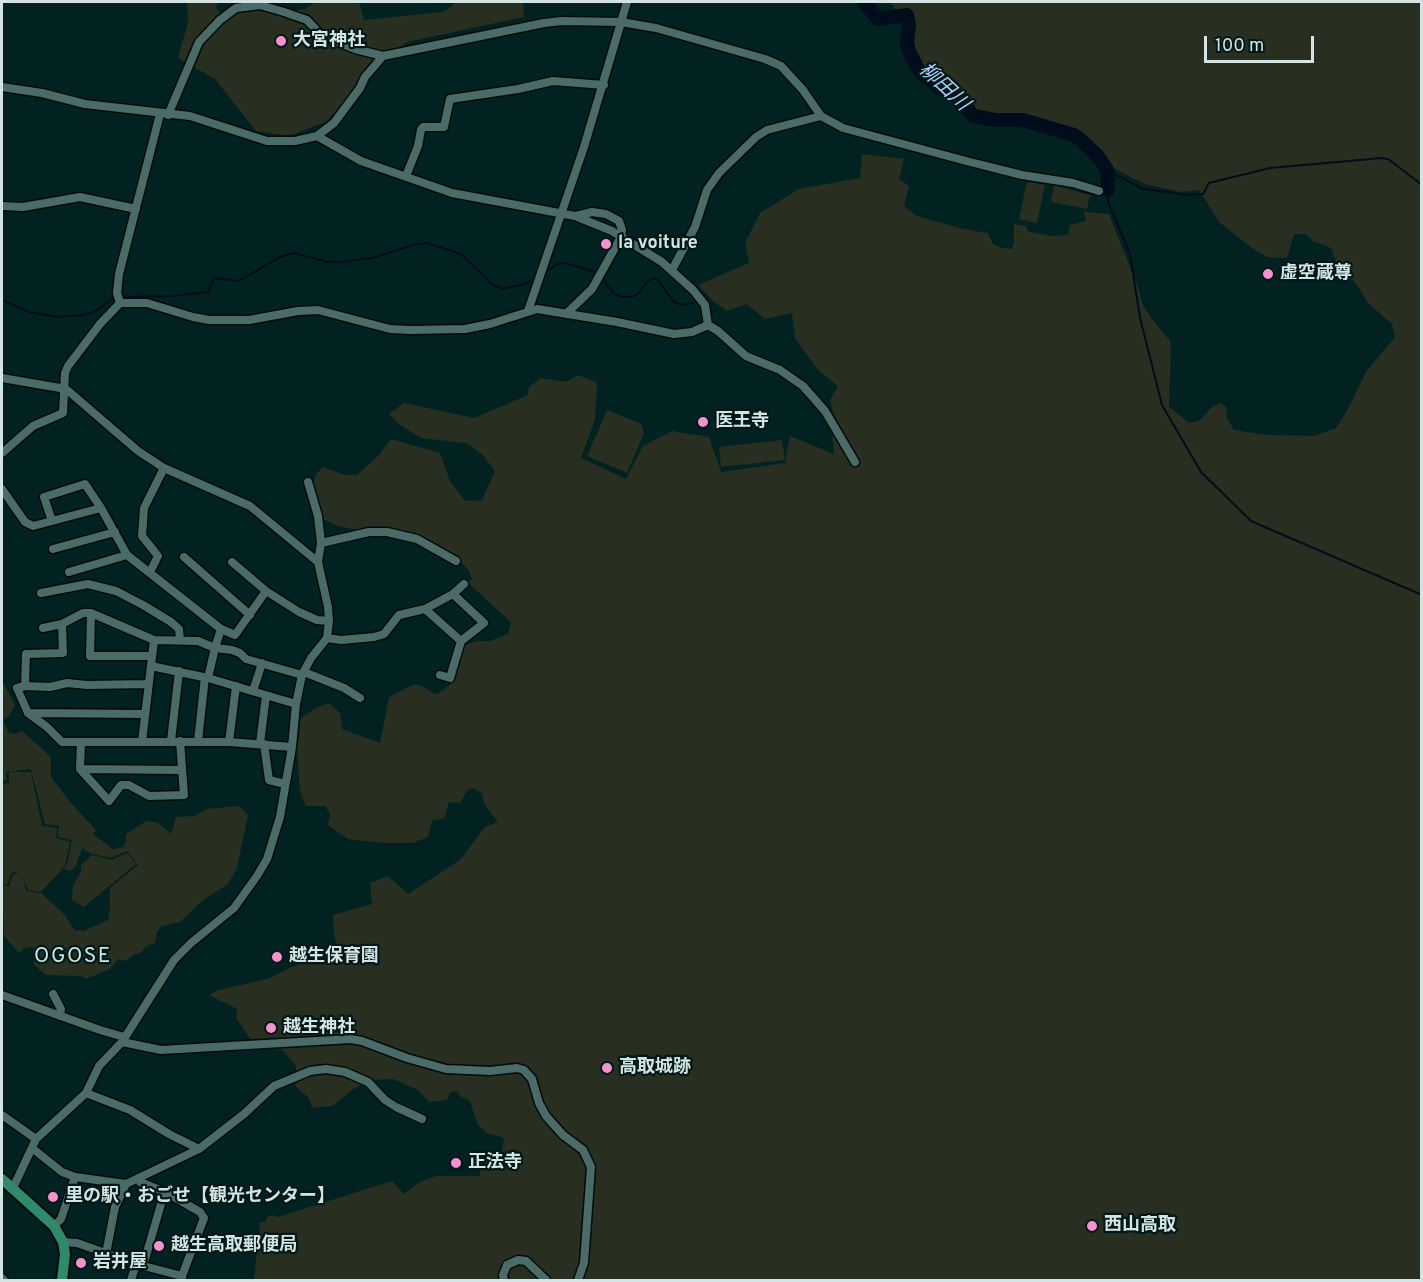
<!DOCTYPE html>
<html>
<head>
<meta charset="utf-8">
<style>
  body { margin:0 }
  #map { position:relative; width:1423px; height:1282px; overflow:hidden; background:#022221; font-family:Overpass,sans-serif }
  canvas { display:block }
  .frame { position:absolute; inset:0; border:3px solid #d3e4e3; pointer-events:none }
  .scale { position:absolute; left:1204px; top:36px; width:110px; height:27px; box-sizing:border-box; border:3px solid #d3e4e3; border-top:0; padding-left:8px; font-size:18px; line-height:21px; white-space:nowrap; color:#d3e4e3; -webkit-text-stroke:4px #001918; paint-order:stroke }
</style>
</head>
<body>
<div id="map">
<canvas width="1423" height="1282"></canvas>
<div class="frame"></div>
<div class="scale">100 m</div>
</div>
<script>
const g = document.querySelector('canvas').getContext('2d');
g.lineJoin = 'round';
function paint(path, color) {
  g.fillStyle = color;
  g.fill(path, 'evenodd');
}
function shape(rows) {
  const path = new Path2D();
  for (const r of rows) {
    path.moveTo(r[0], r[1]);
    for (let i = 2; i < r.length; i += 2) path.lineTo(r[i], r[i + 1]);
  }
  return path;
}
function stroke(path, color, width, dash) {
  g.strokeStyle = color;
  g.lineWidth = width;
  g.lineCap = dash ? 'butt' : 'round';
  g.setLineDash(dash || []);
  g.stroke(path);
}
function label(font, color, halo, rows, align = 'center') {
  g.font = font + ' Overpass,"Noto Sans JP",sans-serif';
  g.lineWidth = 4.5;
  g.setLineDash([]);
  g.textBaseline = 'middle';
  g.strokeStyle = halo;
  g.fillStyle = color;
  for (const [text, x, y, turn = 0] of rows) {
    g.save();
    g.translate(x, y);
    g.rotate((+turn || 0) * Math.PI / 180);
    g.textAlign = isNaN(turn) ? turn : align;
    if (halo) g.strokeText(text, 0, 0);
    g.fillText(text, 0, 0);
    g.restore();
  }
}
const green = shape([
  [187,2,218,2,216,8,225,19,235,11,257,7,276,14,305,9,315,2,359,2,364,20,443,12,457,2,523,2,524,17,407,42,372,70,327,121,289,136,256,131,215,79,178,58,188,22],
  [886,2,1421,2,1421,1280,254,1280,260,1223,266,1221,267,1217,271,1215,278,1217,392,1181,404,1194,418,1183,436,1176,480,1176,481,1159,501,1159,504,1138,487,1133,478,1125,470,1101,461,1097,456,1091,450,1092,447,1100,429,1102,418,1090,393,1079,370,1080,352,1090,332,1106,312,1108,309,1098,296,1087,297,1074,295,1064,282,1050,270,1047,257,1048,236,1018,237,1009,209,995,215,991,267,979,327,951,339,950,334,936,333,915,372,904,370,883,388,876,408,894,460,860,485,827,498,822,484,804,482,794,474,788,468,789,460,803,449,802,444,819,432,820,428,837,413,843,384,843,348,839,328,825,330,814,325,806,306,806,300,791,297,751,301,718,316,708,329,703,340,713,342,729,380,743,389,697,415,684,424,687,435,694,442,691,454,681,464,646,476,641,490,641,508,634,511,622,467,582,472,579,469,571,460,561,431,544,338,526,323,519,315,505,313,487,316,474,323,467,344,475,357,475,378,456,391,439,440,453,450,481,465,501,482,500,495,471,483,455,466,443,421,438,399,424,389,414,404,403,474,418,528,395,529,387,541,378,566,382,578,375,597,383,595,419,581,458,626,479,643,446,672,431,709,437,721,472,785,463,790,436,834,454,832,433,834,418,830,400,838,386,818,370,795,338,792,313,765,319,746,304,727,311,713,301,698,285,749,263,745,243,760,213,799,189,860,178,862,154,904,159,899,179,909,186,904,206,917,216,963,229,988,233,993,244,1003,248,1012,249,1014,241,1014,224,1026,226,1029,232,1052,236,1068,235,1070,225,1086,221,1084,212,1109,214,1138,287,1142,303,1151,318,1171,342,1169,407,1189,423,1200,420,1212,407,1220,403,1226,407,1227,418,1234,430,1267,435,1314,436,1336,428,1348,409,1366,372,1395,337,1392,324,1368,303,1357,285,1337,264,1331,248,1313,241,1306,234,1294,234,1287,258,1267,257,1252,248,1219,222,1199,190,1181,192,1145,184,1109,166,1082,136,1045,126,1022,117,982,117,970,110,963,97,935,82,921,70,893,5],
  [1027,181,1045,185,1037,223,1019,219],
  [1054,185,1090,195,1087,209,1051,202],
  [607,410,641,424,644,433,627,473,587,456],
  [782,440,785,460,721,467,719,447],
  [2,683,4,684,15,705,9,716,3,720,9,733,15,734,22,731,51,757,51,777,70,802,96,830,93,834,113,849,123,847,126,841,126,834,147,821,158,823,171,834,176,817,195,816,206,809,239,806,248,815,237,868,228,884,203,900,180,922,162,926,157,932,155,943,146,946,141,953,133,955,126,961,118,959,110,969,86,979,81,976,46,975,33,964,37,953,32,947,25,948,19,953,4,936,2,886,9,886,13,874,20,873,12,872,7,885,2,884,2,784,9,783,9,772,31,772,42,826,57,828,56,838,70,842,65,866,41,892,28,890,23,878,26,891,41,893,63,913,75,930,84,931,108,920,110,908,110,888,138,865,127,851,110,858,90,853,82,848,76,865,71,871,64,869,67,865,72,840,58,837,59,826,45,824,31,769,6,772,7,780,2,782],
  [127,853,136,864,84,907,72,900,73,885,81,872,81,865,92,855,112,860]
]);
const stream = shape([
  [1107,170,1143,189,1189,195,1203,194,1209,183,1270,168,1382,158,1388,159,1422,185],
  [1108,190,1108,202,1130,254,1140,318,1162,405,1201,472,1251,521,1422,595],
  [543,274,557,264,565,263,599,273],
  [602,277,613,293,622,297,632,297,639,293,646,283,653,278,658,280,673,301,681,305,693,303],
  [121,297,173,296,208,292,214,278,239,281,280,257,293,253,329,262,343,262,372,258,413,245,427,243,461,254,493,285,503,289,527,283,536,278],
  [2,300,29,312,57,317,84,315,94,312,115,297]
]);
const river = shape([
  [864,2,878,19,907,15,909,25,907,43,909,51,918,69,937,86,961,99,973,116,995,120,1023,120,1074,135,1080,139,1097,155,1107,170,1108,190]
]);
const minor = shape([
  [2,87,42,93,85,104,190,116,267,141,295,141,317,136,334,123,360,88,365,77,383,56,544,23,562,21,621,22,656,28,765,59,781,66,803,90,821,116,843,128,970,162,1022,175,1073,183,1099,191],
  [168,115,199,42,220,20,236,8,260,5,284,12,307,20,321,35,355,49,383,56],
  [317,136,361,161,452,193,575,216,612,231,662,262,693,290,705,305,708,325],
  [406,176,418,146,421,130,423,127,444,127,450,99,518,89,553,81,604,85],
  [2,206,23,207,80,197,136,209],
  [672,270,695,227,707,190,719,173,756,137,767,130,821,116],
  [120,303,117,293,119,274,160,114],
  [528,311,584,147,627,2],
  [566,314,592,289,621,237,622,230,619,221,606,214,592,212,576,216],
  [708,325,718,331,746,356,780,370,803,386,825,411,855,462],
  [2,378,66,389,138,451,164,468,250,506,318,562],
  [2,453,33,426,63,413,65,373,68,366,100,324,120,303,147,303,193,317,209,320,249,320,298,311,318,310,390,329,410,330,465,329,490,324,537,309,617,322,674,334,692,332,708,325],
  [2,489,25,522,33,526,101,508],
  [52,521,44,497,85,484,101,508,127,555,221,629,235,635,266,591],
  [321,543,369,532,387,532,417,539,456,561],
  [53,549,115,532],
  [184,557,250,615],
  [232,562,266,591,299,612,317,620,329,621],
  [69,572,127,555],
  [150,572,158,556,142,536,144,508,164,468],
  [41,593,88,584,116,591,143,605,171,622,179,629,180,640],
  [453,594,464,584],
  [425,609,461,641],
  [91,613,90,656,152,656],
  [62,624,63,653,26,654,25,686,50,687,67,683,87,685,148,684],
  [43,628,62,624,83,613,91,613,154,640,198,641,215,648,232,650,240,653,246,659,302,675],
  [327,638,341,640,374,637,384,634,399,615,425,609,453,594,484,623,461,641,450,678,440,675],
  [151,666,208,678,296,704],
  [304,672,344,688,360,698],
  [208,678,215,648,221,629],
  [25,686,17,688,28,713,47,727,62,742,229,742,292,747],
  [253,691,262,663],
  [28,713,145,714],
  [171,741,179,671],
  [198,741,205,677],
  [142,742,154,640],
  [229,742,236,686],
  [81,743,80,769,109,801,121,785,129,785,149,796,184,795,180,741],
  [260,743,266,696],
  [264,744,269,780,285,784],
  [80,769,181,770],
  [53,994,61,1009,60,1016],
  [2,995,100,1030,124,1037],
  [122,1042,161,1050,351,1039,362,1041,407,1058,446,1069,490,1071,517,1068,524,1070,532,1079,539,1103,546,1116,563,1135,583,1150,591,1167,584,1263,578,1280],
  [86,1093,130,1110,169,1134,199,1149],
  [2,1115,36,1139],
  [32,1148,62,1172,75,1177],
  [138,1178,140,1182,167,1193,200,1212,204,1218,182,1276],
  [13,1188,36,1139,86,1093,99,1066,122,1042,174,960,191,943,234,908,257,876,267,859,280,817,292,747,296,704,302,675,311,658,327,638,329,621,328,607,318,562,321,543,318,516,308,482],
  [54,1226,61,1219,75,1177,126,1184,199,1149,244,1114,274,1086,310,1071,326,1069,345,1072,368,1082,385,1100,396,1107,422,1119],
  [63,1242,77,1243,136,1264,182,1276,182,1280],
  [106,1254,115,1207,126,1184],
  [143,1266,161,1204,167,1193],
  [2,1278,4,1280],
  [131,1280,136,1264],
  [504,1280,503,1275,507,1265,518,1260,526,1261,546,1280]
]);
const major = shape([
  [2,1179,54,1226,63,1242,65,1254,62,1280]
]);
const markers = [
  [281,41,6,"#f690cf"],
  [606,244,6,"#f690cf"],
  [1268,274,6,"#f690cf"],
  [703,422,6,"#f690cf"],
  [277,957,6,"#f690cf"],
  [271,1028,6,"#f690cf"],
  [607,1068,6,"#f690cf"],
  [456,1163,6,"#f690cf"],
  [53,1197,6,"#f690cf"],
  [1092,1226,6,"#f690cf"],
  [159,1246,6,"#f690cf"],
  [81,1263,6,"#f690cf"]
];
const poiNames = [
  ["大宮神社",293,41],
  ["la voiture",618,244],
  ["虚空蔵尊",1280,274],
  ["医王寺",715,422],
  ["越生保育園",289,957],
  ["越生神社",283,1028],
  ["高取城跡",619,1068],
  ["正法寺",468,1163],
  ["里の駅・おごせ【観光センター】",65,1197],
  ["西山高取",1104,1226],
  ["越生高取郵便局",171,1246],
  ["岩井屋",93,1263]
];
const waterNames = [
  ["柳田川",943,88,43]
];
const quarterNames = [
  ["OGOSE",73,958]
];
paint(green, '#282f21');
stroke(stream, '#010c1d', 2);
stroke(river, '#010c1d', 14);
stroke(minor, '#000b0a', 11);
stroke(major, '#000b0a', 14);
stroke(minor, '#4b6b69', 8);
stroke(major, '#2e8a6a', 10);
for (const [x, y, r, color] of markers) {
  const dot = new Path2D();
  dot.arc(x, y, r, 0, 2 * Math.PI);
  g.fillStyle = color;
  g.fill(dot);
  stroke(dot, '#001918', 2);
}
label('bold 18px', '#d3e4e3', '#001918', poiNames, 'left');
label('italic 20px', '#abd1fc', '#001918', waterNames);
g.letterSpacing = '1.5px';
label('21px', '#c5e9e6', '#001918', quarterNames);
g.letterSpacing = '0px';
</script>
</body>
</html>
